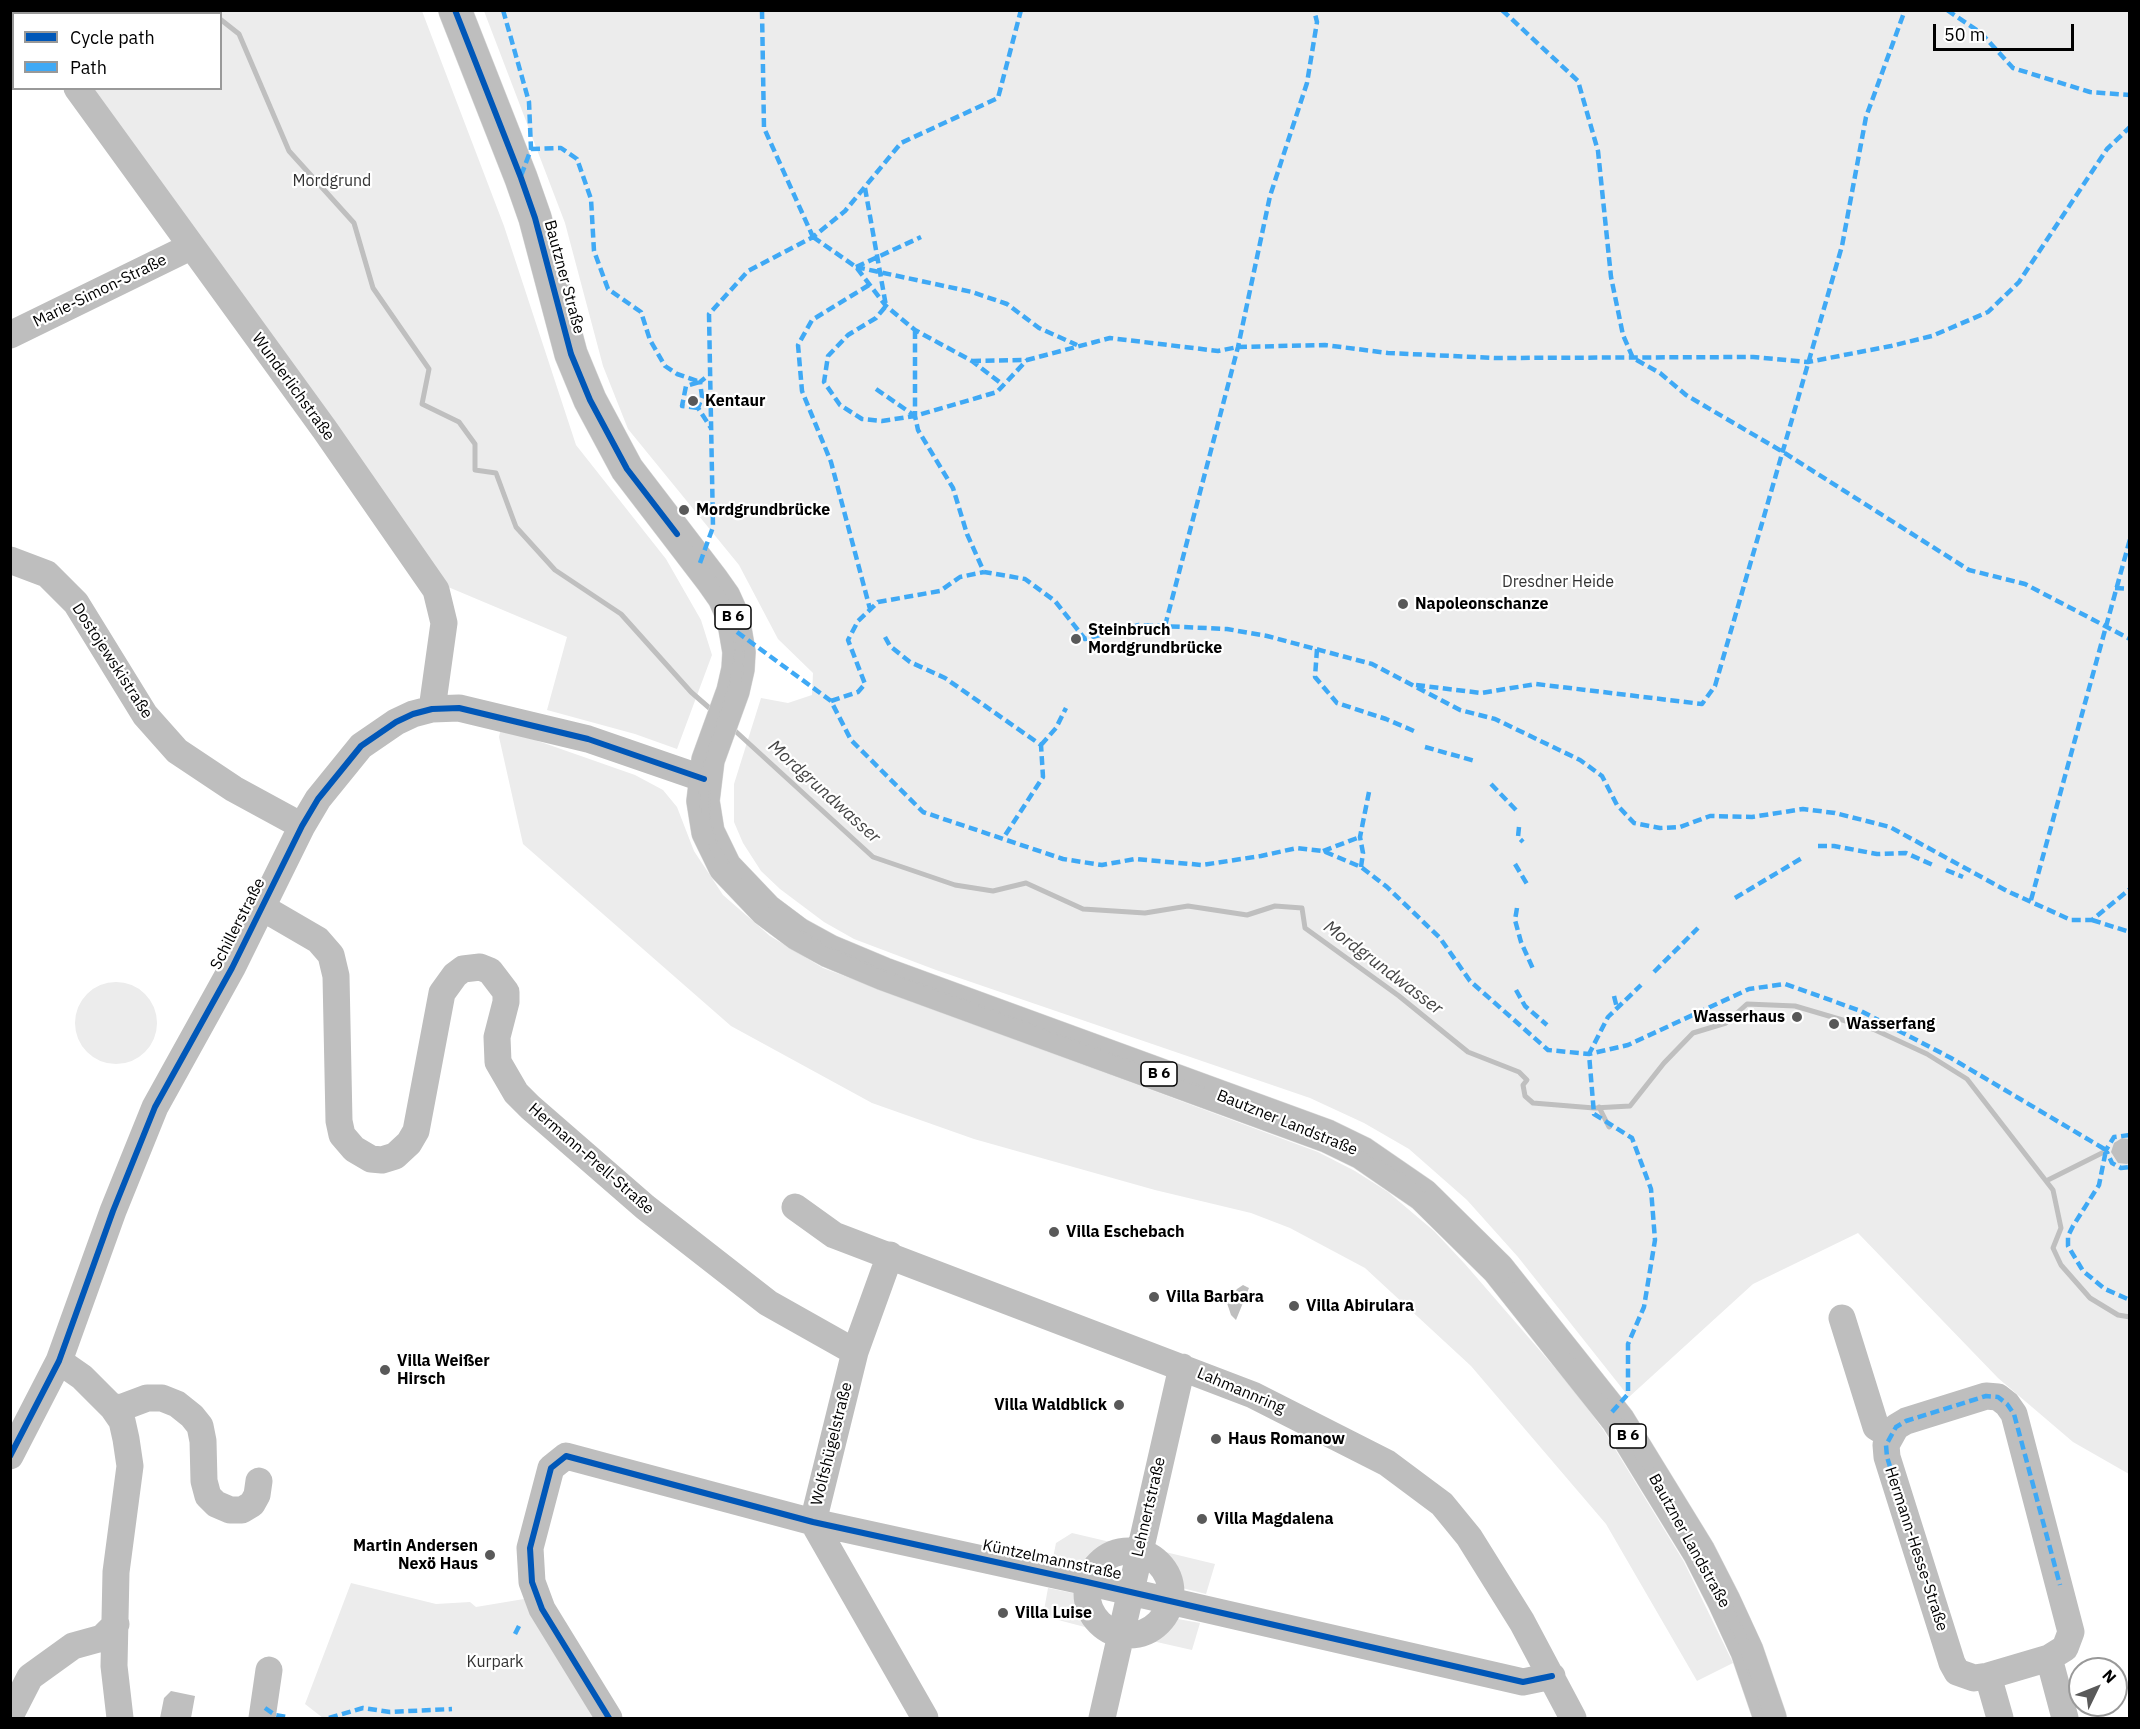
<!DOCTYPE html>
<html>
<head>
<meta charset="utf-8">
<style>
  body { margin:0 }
  #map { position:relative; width:2140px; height:1729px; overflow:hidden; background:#fff; font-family:"IBM Plex Sans",sans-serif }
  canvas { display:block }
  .frame { position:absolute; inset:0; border:12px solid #000; pointer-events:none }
  .legend { position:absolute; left:12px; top:12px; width:210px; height:78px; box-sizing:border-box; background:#fff; border:2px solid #999; margin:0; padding:8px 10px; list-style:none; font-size:18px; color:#000 }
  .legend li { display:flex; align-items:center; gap:12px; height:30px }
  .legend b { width:30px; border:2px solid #999 }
  .north { position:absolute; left:2068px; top:1657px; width:60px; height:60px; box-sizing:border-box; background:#fff; border:2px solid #999; border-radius:50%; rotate:47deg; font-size:16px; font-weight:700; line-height:24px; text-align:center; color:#000 }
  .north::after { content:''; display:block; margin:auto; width:21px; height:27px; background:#595959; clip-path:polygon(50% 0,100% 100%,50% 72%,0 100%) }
  .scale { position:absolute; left:1933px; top:24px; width:141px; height:27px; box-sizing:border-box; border:3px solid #000; border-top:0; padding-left:8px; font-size:18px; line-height:21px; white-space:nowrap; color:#000; -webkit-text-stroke:4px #fff; paint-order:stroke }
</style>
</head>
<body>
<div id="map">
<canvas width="2140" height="1729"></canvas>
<div class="frame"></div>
<ul class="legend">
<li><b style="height:8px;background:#0057b8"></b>Cycle path</li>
<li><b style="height:8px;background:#3fa9f5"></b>Path</li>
</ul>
<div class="north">N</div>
<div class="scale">50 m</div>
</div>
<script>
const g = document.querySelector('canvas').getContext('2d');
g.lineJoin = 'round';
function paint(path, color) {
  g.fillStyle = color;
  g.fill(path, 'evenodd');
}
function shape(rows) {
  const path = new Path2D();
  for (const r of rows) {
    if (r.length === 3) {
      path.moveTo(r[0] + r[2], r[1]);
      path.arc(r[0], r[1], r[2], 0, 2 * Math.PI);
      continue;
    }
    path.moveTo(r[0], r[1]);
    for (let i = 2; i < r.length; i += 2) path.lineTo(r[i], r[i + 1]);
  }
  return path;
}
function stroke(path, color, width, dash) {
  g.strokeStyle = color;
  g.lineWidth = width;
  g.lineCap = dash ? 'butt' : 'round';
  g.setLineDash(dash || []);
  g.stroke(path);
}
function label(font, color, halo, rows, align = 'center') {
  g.font = font + ' "IBM Plex Sans",sans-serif';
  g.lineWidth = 4.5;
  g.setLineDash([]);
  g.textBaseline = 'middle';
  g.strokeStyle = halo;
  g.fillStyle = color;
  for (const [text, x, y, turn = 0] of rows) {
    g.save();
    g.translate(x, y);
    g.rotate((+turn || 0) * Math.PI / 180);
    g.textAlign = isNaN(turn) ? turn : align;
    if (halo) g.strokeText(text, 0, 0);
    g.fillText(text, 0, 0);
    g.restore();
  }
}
const green = shape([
  [39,11,422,11,504,226,576,445,666,559,701,620,712,655,677,749,635,734,547,710,567,637,441,584,91,89,220,88,220,14,40,14],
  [484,11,2129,11,2129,1474,2073,1442,1998,1378,1858,1233,1753,1284,1629,1397,1518,1257,1467,1200,1409,1149,1364,1123,1310,1098,936,970,854,939,824,922,780,889,761,871,743,843,734,822,734,784,761,698,788,703,812,695,813,673,778,639,739,565,628,429,603,366,565,223],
  [501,728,635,775,663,790,677,807,694,851,723,895,770,936,823,968,1318,1152,1355,1171,1388,1192,1434,1231,1465,1264,1575,1391,1604,1431,1684,1562,1733,1663,1697,1681,1606,1524,1471,1366,1365,1268,1290,1228,1251,1213,1155,1190,974,1139,872,1103,731,1026,523,844,499,737],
  [116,1023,41],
  [1072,1533,1123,1545,1100,1558,1092,1567,1053,1558,1056,1543],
  [1157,1550,1215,1564,1206,1594,1174,1586,1167,1568,1157,1556],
  [351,1583,436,1604,470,1602,476,1607,524,1599,599,1718,323,1718,305,1704],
  [1048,1588,1082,1595,1083,1606,1100,1631,1043,1616],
  [1167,1617,1200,1623,1192,1650,1139,1638,1150,1633]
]);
const water = shape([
  [2122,1138,2129,1139,2129,1163,2127,1164,2118,1163,2111,1152,2114,1143],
  [1243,1285,1249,1288,1236,1320,1231,1315,1227,1303,1237,1289],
  [171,1691,195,1696,191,1718,160,1718,164,1698]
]);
const stream = shape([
  [183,10,186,14],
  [220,19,239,34,289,151,354,223,373,288,429,369,422,404,459,422,475,444,475,470,496,473,516,527,555,570,621,614,691,692,714,712],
  [732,728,873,857,955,885,993,891,1026,883,1083,909,1145,913,1188,906,1247,915,1275,906,1302,908,1305,928,1399,996,1468,1052,1519,1072,1527,1080,1523,1085,1525,1096,1533,1103,1594,1108,1630,1106,1664,1063,1693,1033,1726,1023,1747,1004,1795,1006,1873,1029,1927,1054,1967,1079,2053,1190,2061,1228,2053,1248,2061,1265,2090,1298,2118,1315,2130,1317],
  [1599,1107,1609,1127],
  [2048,1180,2104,1152]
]);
const minor = shape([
  [24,10,26,14],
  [77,88,325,430,436,590,444,623,432,709],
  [10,335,190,247],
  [10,560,47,574,76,603,145,715,177,751,234,789,302,826],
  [263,908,318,940,331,955,336,976,339,1121,342,1135,354,1149,371,1159,382,1160,395,1156,409,1143,416,1131,442,993,455,975,463,969,480,967,490,971,506,992,506,1002,497,1037,498,1062,516,1093,530,1107,645,1207,768,1303,855,1352],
  [795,1207,834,1235,1253,1395,1387,1463,1442,1504,1469,1537,1522,1622,1573,1718],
  [890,1255,855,1352,813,1522,925,1718],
  [1842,1318,1876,1427,1889,1435],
  [59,1361,82,1377,113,1408,122,1421,126,1439,130,1466,116,1572,114,1666,120,1718],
  [113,1408,123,1407,147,1398,162,1398,177,1404,192,1416,200,1426,203,1441,204,1481,208,1496,216,1504,230,1510,242,1510,252,1504,257,1495,259,1481],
  [10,1456,59,1361,113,1211,155,1107,232,968,302,826,318,799,361,746,396,722,413,714,432,709,459,708,588,739,704,779],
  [1129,1593,42],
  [2049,1658,1988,1676,1974,1678,1957,1672,1952,1663,1887,1457,1886,1445,1896,1427,1906,1421,1986,1396,1998,1397,2007,1404,2014,1414,2071,1632,2065,1648,2049,1658,2065,1718],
  [1988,1676,2000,1718],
  [10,1716,30,1677,73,1646,102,1638,116,1624],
  [262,1718,269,1670],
  [609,1718,542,1609,532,1582,530,1548,551,1468,566,1456,813,1522,1087,1582,1523,1682,1552,1676],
  [1102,1718,1182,1367]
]);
const major = shape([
  [455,10,521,178,535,218,571,354,590,400,627,469,712,580,724,597,733,617,739,652,738,669,733,691,708,760,703,801,708,832,725,867,766,910,798,934,829,951,884,974,1327,1136,1362,1153,1423,1195,1498,1269,1618,1420,1699,1552,1724,1601,1747,1651,1770,1718]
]);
const tram = shape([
  [450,10,515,176,535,240],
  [460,10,523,171,538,216,575,353,593,399,630,467,715,577,737,616,744,654,742,681,709,780,710,819,718,845,729,864,769,907,801,931,831,948,885,971,1328,1133,1400,1172,1425,1192,1501,1267,1623,1419,1703,1550,1730,1600,1752,1649,1775,1718],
  [718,862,710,848,701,821,699,778,731,678,735,653,734,637],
  [1632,1450,1694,1555,1719,1603,1742,1653,1764,1718]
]);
const quiet = shape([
  [503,10,529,102,531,149,521,176],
  [762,10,764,128,813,237],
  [1502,10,1578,81,1598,151,1611,277,1623,335,1633,358,1660,373,1686,395,1783,452,1969,570,2025,584,2130,639],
  [1947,10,1981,33,2013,68,2090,92,2130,95],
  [531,149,561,148,577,159,591,199,594,251,608,289,641,312,650,340,665,366,677,374,700,382],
  [865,188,886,306,876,318,848,335,828,356,824,382,840,405,862,419,882,421,915,416,997,392,1027,360],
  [813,237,856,267,886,306,915,330,972,361,1002,384],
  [856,267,972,292,1007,304,1039,328,1077,345],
  [856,267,921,237],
  [869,285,812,320,798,345,802,391,831,462,870,609],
  [915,330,915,416,918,430,953,488,967,534,984,572,1025,579,1055,601,1085,639,1139,625,1227,629,1267,636,1372,664,1460,710,1495,719,1580,760,1602,776,1617,805,1634,823,1660,828,1680,827,1710,816,1752,817,1803,809,1835,813,1890,827,2007,891,2071,920,2092,920,2130,889],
  [972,361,1027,360,1110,338,1218,351,1238,347,1325,345,1388,353,1495,358,1753,357,1808,362,1891,346,1932,336,1988,312,2019,282,2107,149,2130,127],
  [705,378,700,382,702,397,698,408,711,428],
  [876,389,915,416],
  [698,408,682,406,686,386,700,382],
  [700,563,713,527,709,314,748,271,813,237,845,211,901,143,998,98,1021,10],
  [2115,588,2130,589],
  [1165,626,1238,347,1270,196,1307,83,1317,22,1314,10],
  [737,632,831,701,851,740,923,812,1063,859,1102,865,1135,859,1202,865,1261,856,1297,848,1323,851,1361,867,1387,887,1440,938,1470,981,1548,1050,1589,1054,1628,1045,1749,989,1785,984,1861,1011,1951,1058,2106,1150,2099,1185,2073,1226,2068,1236,2068,1246,2083,1271,2105,1289,2130,1300],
  [885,637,890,646,910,662,945,678,1041,745,1043,777,1004,837],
  [1317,649,1315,677,1337,703,1386,719,1414,731],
  [1416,685,1481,693,1536,684,1702,704,1715,686,1842,246,1866,117,1905,10],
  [831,701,858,692,865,684,848,640,858,621,878,602,940,591,960,577,984,572],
  [1041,745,1056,728,1066,708],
  [1425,747,1475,761],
  [1491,784,1516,810],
  [1519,827,1518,837,1523,842],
  [1818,846,1834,846,1877,854,1906,853,1935,866],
  [1323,851,1360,837],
  [1515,864,1527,884],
  [1361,867,1363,853,1360,837,1369,792],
  [1946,870,1963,877],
  [1735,898,1802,858],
  [2031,900,2130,539],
  [1517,908,1515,920,1521,942,1534,971],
  [2092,920,2130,932],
  [1654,972,1698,928],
  [1516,990,1525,1006,1547,1025],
  [1614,996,1617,1008],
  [2130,1135,2114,1137,2106,1150,2112,1163,2121,1168,2130,1167],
  [1612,1412,1628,1394,1628,1344,1644,1307,1655,1240,1651,1189,1632,1138,1594,1114,1589,1054,1608,1017,1641,985],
  [1939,1622,1887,1457,1886,1445,1896,1427,1906,1421,1986,1396,1998,1397,2007,1404,2014,1414,2060,1585],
  [515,1634,519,1626],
  [265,1708,275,1715,287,1717],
  [329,1718,363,1708,390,1712,452,1709]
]);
const cycleway = shape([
  [455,10,521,178,535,218,571,354,590,400,627,469,677,534],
  [10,1456,59,1361,113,1211,155,1107,232,968,302,826,318,799,361,746,396,722,413,714,432,709,459,708,588,739,704,779],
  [609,1718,542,1609,532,1582,530,1548,551,1468,566,1456,813,1522,1087,1582,1523,1682,1552,1676]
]);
const markers = [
  [693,401,6,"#595959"],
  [684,510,6,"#595959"],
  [1403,604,6,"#595959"],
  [1076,639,6,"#595959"],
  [1797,1017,6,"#595959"],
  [1834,1024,6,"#595959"],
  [1054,1232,6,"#595959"],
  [1154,1297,6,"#595959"],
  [1294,1306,6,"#595959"],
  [385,1370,6,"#595959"],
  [1119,1405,6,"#595959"],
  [1216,1439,6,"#595959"],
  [1202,1519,6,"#595959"],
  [490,1555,6,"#595959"],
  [1003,1613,6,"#595959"]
];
const shields = [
  [733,617,36],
  [1159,1074,36],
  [1628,1436,36]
];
const shieldNames = [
  ["B 6",733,617],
  ["B 6",1159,1074],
  ["B 6",1628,1436]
];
const parkNames = [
  ["Mordgrund",332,181],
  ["Dresdner Heide",1558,582],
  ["Kurpark",495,1662]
];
const streetNames = [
  ["Bautzner Straße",564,277,75],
  ["Marie-Simon-Straße",100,291,-26],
  ["Wunderlichstraße",293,387,54],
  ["Dostojewskistraße",112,661,57],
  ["Schillerstraße",238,924,-63],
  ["Bautzner Landstraße",1287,1123,22],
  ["Hermann-Prell-Straße",591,1159,41],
  ["Lahmannring",1241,1391,23],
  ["Wolfshügelstraße",832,1444,-76],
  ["Lehnertstraße",1149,1507,-77],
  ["Bautzner Landstraße",1689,1541,61],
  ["Hermann-Hesse-Straße",1916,1549,72],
  ["Küntzelmannstraße",1052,1560,12]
];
const poiNames = [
  ["Kentaur",705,401],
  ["Mordgrundbrücke",696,510],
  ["Napoleonschanze",1415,604],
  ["Steinbruch",1088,630],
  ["Mordgrundbrücke",1088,648],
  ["Wasserhaus",1785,1017,"right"],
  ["Wasserfang",1846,1024],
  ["Villa Eschebach",1066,1232],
  ["Villa Barbara",1166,1297],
  ["Villa Abirulara",1306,1306],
  ["Villa Weißer",397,1361],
  ["Hirsch",397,1379],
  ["Villa Waldblick",1107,1405,"right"],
  ["Haus Romanow",1228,1439],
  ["Villa Magdalena",1214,1519],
  ["Martin Andersen",478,1546,"right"],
  ["Nexö Haus",478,1564,"right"],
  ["Villa Luise",1015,1613]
];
const waterNames = [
  ["Mordgrundwasser",824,792,42],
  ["Mordgrundwasser",1383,968,37]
];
paint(green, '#ececec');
paint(water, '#bfbfbf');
stroke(stream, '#bfbfbf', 5);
stroke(major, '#dbdbdb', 34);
stroke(minor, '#bebebe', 27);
stroke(major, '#bebebe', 33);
stroke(tram, '#bebebe', 1.5);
stroke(quiet, '#3fa9f5', 4.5, [9, 4.5]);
stroke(cycleway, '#0057b8', 6);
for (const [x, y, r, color] of markers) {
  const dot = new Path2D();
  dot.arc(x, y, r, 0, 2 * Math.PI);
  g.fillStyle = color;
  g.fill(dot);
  stroke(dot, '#fff', 2);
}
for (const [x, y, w] of shields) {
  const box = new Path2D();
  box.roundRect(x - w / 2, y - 12, w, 24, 4.5);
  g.fillStyle = '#fff';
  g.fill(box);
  stroke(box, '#000', 1.5);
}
label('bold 15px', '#000', null, shieldNames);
label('16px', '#333', '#fff', parkNames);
label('16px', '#000', '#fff', streetNames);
label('bold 16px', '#000', '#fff', poiNames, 'left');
label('italic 18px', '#444', '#fff', waterNames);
</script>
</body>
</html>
